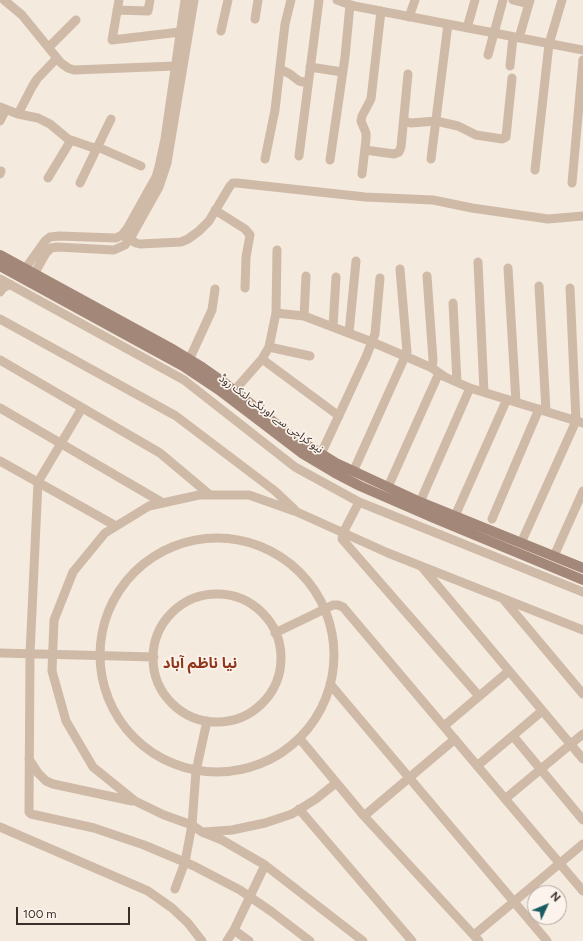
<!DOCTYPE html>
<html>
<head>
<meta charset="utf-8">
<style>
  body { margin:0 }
  #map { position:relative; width:583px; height:941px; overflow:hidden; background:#f5eade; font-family:Figtree,sans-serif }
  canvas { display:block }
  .north { position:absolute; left:527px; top:885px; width:40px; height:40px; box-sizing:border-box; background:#fcf4ec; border:1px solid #afa59e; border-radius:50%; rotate:46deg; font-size:11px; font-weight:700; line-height:16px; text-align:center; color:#3b2f29 }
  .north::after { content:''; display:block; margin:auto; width:14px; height:18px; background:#1a5d61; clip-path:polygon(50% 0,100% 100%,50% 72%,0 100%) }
  .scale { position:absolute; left:16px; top:907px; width:114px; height:18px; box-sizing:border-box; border:2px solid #3b2f29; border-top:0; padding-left:5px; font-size:12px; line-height:14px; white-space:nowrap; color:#3b2f29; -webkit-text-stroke:3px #fcf4ec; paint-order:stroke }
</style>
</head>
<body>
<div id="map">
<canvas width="583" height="941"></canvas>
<div class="north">N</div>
<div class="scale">100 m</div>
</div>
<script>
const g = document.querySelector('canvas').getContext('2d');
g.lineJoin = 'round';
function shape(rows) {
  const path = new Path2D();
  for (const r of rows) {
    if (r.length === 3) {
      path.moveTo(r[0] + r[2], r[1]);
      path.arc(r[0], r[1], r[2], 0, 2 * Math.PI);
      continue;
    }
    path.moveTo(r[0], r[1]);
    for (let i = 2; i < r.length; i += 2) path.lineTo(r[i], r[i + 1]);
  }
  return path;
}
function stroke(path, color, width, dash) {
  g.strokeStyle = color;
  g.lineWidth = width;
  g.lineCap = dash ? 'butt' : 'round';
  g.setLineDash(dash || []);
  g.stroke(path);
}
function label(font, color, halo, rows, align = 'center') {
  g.font = font + ' Figtree,"Noto Sans Arabic",sans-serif';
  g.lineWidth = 3.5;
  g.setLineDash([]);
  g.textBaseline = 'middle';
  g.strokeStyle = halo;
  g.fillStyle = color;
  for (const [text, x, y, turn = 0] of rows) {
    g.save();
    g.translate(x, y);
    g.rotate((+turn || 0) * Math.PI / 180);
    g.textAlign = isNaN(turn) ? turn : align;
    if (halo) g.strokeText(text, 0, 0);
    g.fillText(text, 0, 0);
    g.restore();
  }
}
const street = shape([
  [4,0,22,15,61,63,68,68,74,70,175,66],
  [119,0,112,40,180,32],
  [337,0,354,6,583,50],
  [513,0,529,4],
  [117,10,148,11,150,0],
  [409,17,415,0],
  [255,19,258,0],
  [467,28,475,0],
  [221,31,228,0],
  [519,38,530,0],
  [49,47,76,20],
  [488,55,503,0],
  [510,66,513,37],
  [310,67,342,72],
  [280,69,290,74,299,81,308,83],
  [0,107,18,114,38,118,50,124,68,139,91,147,100,148,141,166],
  [18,114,32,87,37,79,57,58],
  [0,121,6,109],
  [404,121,411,123,436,121,458,126,476,135,502,139,506,137,512,78],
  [365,150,394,154,399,152,401,147,408,74],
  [299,156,319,0],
  [265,159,275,110,285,24,291,0],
  [431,159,448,24],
  [330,160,345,57,350,5],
  [535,170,549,44,562,0],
  [0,174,1,171],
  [362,174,366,139,366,133,361,121,362,116,371,99,381,11],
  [48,178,71,140],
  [80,183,111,119],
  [572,183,583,60],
  [215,210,245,229,250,235,246,257,245,288],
  [122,235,136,243,140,244,181,242,188,239,199,231,209,221,230,186,233,183,237,183,365,197,433,200,472,208,548,219,583,216],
  [478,262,484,392],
  [508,268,516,402],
  [25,269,45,241,50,237,59,236,116,238,122,235,127,229,156,177,159,167,165,139,185,0],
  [34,274,46,253,51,248,57,247,114,250,125,245,131,237,159,187,167,163,194,0],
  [427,276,433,360,432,368],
  [0,279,184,380,295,467,359,502,583,592],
  [539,286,546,411],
  [0,292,3,288,10,284],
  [453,303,457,382],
  [276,313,304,316,372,342,414,360,432,368,445,377,470,388,583,423],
  [304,316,306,276],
  [0,319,176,416,275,491,295,510],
  [333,327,336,277],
  [349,333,356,261],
  [269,347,310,356],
  [262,359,339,416],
  [0,360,160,453,210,495],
  [189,360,212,310,215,289],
  [234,391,262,359,269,347,276,313,277,250],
  [0,408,163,503],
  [82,408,38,482,30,654,29,812,31,814,94,828,144,845,194,866,240,890,272,912,310,941],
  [321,454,366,357,375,334,380,278],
  [0,461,116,526],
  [353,472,407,352,400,269],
  [388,487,439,373],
  [359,502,343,533,342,539,479,696],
  [420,502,470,388],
  [455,516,507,399],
  [492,519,539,409],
  [217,655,117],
  [521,543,576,421,570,288],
  [554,556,583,491],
  [422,567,583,759],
  [217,658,64],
  [504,600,583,694],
  [275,633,333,605,338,605,343,607,583,891],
  [0,653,154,657],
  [330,684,547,941],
  [444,726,509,671],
  [513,736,583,820],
  [300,739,364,816,479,941],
  [29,759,38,773,46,781,53,784,132,801],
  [477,766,542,711],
  [505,799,583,734],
  [299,809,412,941],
  [364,816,455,739],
  [0,827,148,891,172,908,188,923,202,941],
  [204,832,232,830,265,823,292,814,316,799,336,783],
  [175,889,185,862,192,825,196,771,207,721],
  [234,930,249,941],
  [474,935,583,844],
  [227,941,234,930,265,865],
  [363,941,265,865,222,840,202,832,192,825,164,815,135,801,93,767,66,721,52,671,54,620,73,572,105,533,149,506,199,495,249,495,297,512,388,553,583,630]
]);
const secondary = shape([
  [0,255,174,350,202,367,222,381,286,432,336,463,420,502,583,568],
  [0,266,183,366,219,390,303,454,335,473,360,486,436,519,583,580]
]);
const streetNames = [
  ["نیو کراچی سے اورنگی لنک روڈ",271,414,36]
];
const districtNames = [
  ["نیا ناظم آباد",200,664]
];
stroke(street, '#cfbaa8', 9);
stroke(secondary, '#a38879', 10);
label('11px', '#3b2f29', '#fcf4ec', streetNames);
label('bold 15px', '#92361a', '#fcf4ec', districtNames);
</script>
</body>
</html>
